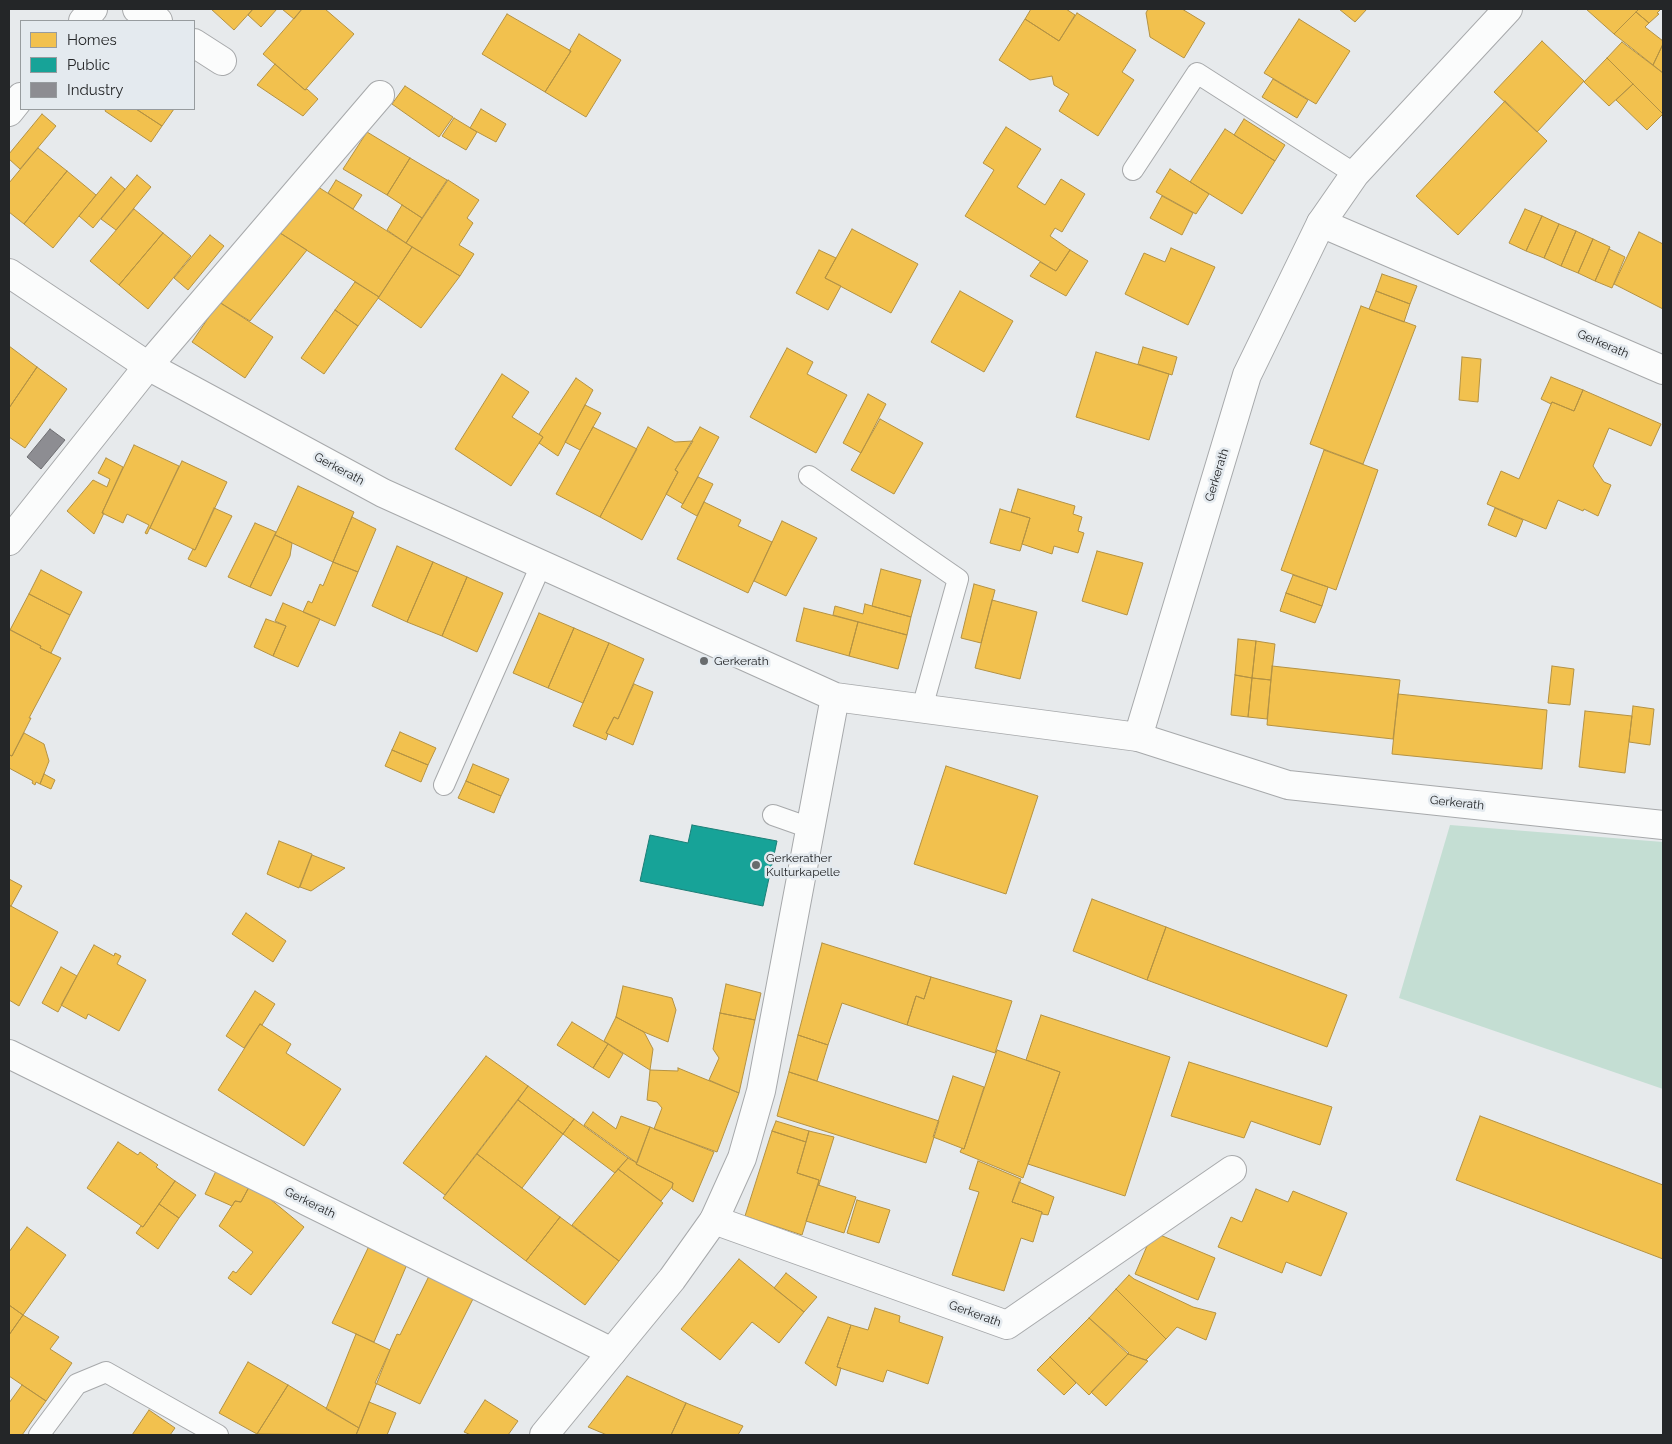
<!DOCTYPE html>
<html>
<head>
<meta charset="utf-8">
<style>
  body { margin:0 }
  #map { position:relative; width:1672px; height:1444px; overflow:hidden; background:#e7eaec; font-family:Raleway,sans-serif }
  canvas { display:block }
  .frame { position:absolute; inset:0; border:10px solid #242628; pointer-events:none }
  .legend { position:absolute; left:20px; top:20px; width:175px; height:90px; box-sizing:border-box; background:#e4eaef; border:1px solid #979c9f; margin:0; padding:6px 9px; list-style:none; font-size:15px; color:#242628 }
  .legend li { display:flex; align-items:center; gap:10px; height:25px }
  .legend b { width:25px; border:1px solid #979c9f }
</style>
</head>
<body>
<div id="map">
<canvas width="1672" height="1444"></canvas>
<div class="frame"></div>
<ul class="legend">
<li><b style="height:14px;background:#f2c14e"></b>Homes</li>
<li><b style="height:14px;background:#17a398"></b>Public</li>
<li><b style="height:14px;background:#8d8d92"></b>Industry</li>
</ul>
</div>
<script>
const g = document.querySelector('canvas').getContext('2d');
g.lineJoin = 'round';
function paint(path, color) {
  g.fillStyle = color;
  g.fill(path, 'evenodd');
}
function shape(rows) {
  const path = new Path2D();
  for (const r of rows) {
    path.moveTo(r[0], r[1]);
    for (let i = 2; i < r.length; i += 2) path.lineTo(r[i], r[i + 1]);
  }
  return path;
}
function stroke(path, color, width, dash) {
  g.strokeStyle = color;
  g.lineWidth = width;
  g.lineCap = dash ? 'butt' : 'round';
  g.setLineDash(dash || []);
  g.stroke(path);
}
function label(font, color, halo, rows, align = 'center') {
  g.font = font + ' Raleway,sans-serif';
  g.lineWidth = 5;
  g.setLineDash([]);
  g.textBaseline = 'middle';
  g.strokeStyle = halo;
  g.fillStyle = color;
  for (const [text, x, y, turn = 0] of rows) {
    g.save();
    g.translate(x, y);
    g.rotate((+turn || 0) * Math.PI / 180);
    g.textAlign = isNaN(turn) ? turn : align;
    if (halo) g.strokeText(text, 0, 0);
    g.fillText(text, 0, 0);
    g.restore();
  }
}
const green = shape([
  [1450,825,1663,842,1663,1089,1399,998]
]);
const homes = shape([
  [211,9,253,9,234,30,211,9],
  [253,9,277,9,261,27,248,15,253,9],
  [282,9,302,9,294,19,282,9],
  [302,9,325,9,354,34,305,90,263,54,302,9],
  [1031,9,1066,9,1075,15,1059,41,1025,19,1031,9],
  [1148,9,1182,9,1205,23,1184,58,1150,37,1146,13,1148,9],
  [1339,9,1367,9,1355,22,1339,9],
  [1586,9,1639,9,1614,34,1586,9],
  [1639,9,1661,9,1657,13,1659,14,1649,23,1636,12,1639,9],
  [1636,12,1649,23,1645,27,1663,41,1663,44,1653,65,1614,34,1636,12],
  [1077,13,1136,50,1122,72,1134,80,1098,136,1059,111,1069,94,1054,85,1052,76,1030,80,999,60,1025,19,1059,41,1077,13],
  [507,14,571,51,545,92,482,54,507,14],
  [1299,19,1350,51,1316,104,1264,73,1299,19],
  [579,34,621,60,586,117,545,92,571,51,569,51,579,34],
  [1542,41,1584,81,1537,132,1494,92,1542,41],
  [1622,42,1663,73,1663,114,1607,58,1622,42],
  [1663,44,1663,73,1653,65,1663,44],
  [1607,58,1633,84,1609,106,1584,82,1607,58],
  [275,64,305,90,307,89,318,99,303,116,257,85,275,64],
  [1273,79,1308,100,1297,118,1262,97,1273,79],
  [1633,84,1663,114,1647,130,1616,100,1633,84],
  [405,86,453,117,439,137,392,104,405,86],
  [1505,101,1547,141,1458,235,1416,196,1505,101],
  [106,109,136,109,162,126,151,142,105,111,106,109],
  [136,109,174,109,162,126,136,109],
  [481,109,506,124,496,142,470,128,481,109],
  [42,114,56,126,20,169,9,159,9,154,42,114],
  [454,118,477,132,466,150,442,136,454,118],
  [1244,119,1285,145,1275,161,1234,135,1244,119],
  [1006,127,1041,149,1017,187,1045,205,1061,179,1085,194,1062,232,1055,228,1050,236,1070,250,1056,271,965,216,994,170,983,163,1006,127],
  [1225,129,1275,161,1242,214,1190,182,1225,129],
  [367,132,410,158,387,195,343,169,367,132],
  [38,148,67,171,24,224,9,212,9,183,38,148],
  [410,158,447,180,422,218,387,195,410,158],
  [1170,169,1209,194,1196,214,1156,192,1170,169],
  [67,171,96,195,53,248,24,224,67,171],
  [137,175,151,187,116,230,101,219,137,175],
  [111,177,125,189,93,228,79,216,111,177],
  [336,180,362,195,353,209,328,193,336,180],
  [448,180,479,200,467,218,473,223,459,245,474,254,460,276,406,243,448,180],
  [315,185,412,247,379,297,277,231,315,185],
  [1162,196,1193,213,1182,235,1150,218,1162,196],
  [402,205,422,218,406,243,387,230,402,205],
  [134,209,163,233,119,285,90,261,134,209],
  [1525,209,1542,216,1526,251,1509,243,1525,209],
  [1542,216,1559,224,1544,258,1526,251,1542,216],
  [1559,224,1576,231,1561,266,1544,258,1559,224],
  [852,229,918,264,891,313,825,278,852,229],
  [277,231,307,250,250,321,219,302,277,231],
  [1576,231,1593,239,1578,273,1561,266,1576,231],
  [1639,232,1663,244,1663,309,1614,284,1639,232],
  [163,233,191,256,148,309,119,285,163,233],
  [210,235,224,246,188,290,174,278,210,235],
  [1593,239,1610,247,1595,281,1578,273,1593,239],
  [412,247,460,276,421,328,378,298,412,247],
  [1171,248,1215,267,1188,325,1125,294,1144,253,1165,262,1171,248],
  [1609,249,1625,257,1612,288,1595,281,1609,249],
  [819,250,836,258,825,278,841,286,828,310,796,293,819,250],
  [1070,250,1088,261,1066,296,1030,276,1040,262,1056,271,1070,250],
  [1382,274,1417,286,1410,304,1376,291,1382,274],
  [355,282,379,297,358,326,335,310,355,282],
  [960,291,1013,321,984,372,931,342,960,291],
  [1376,291,1410,304,1404,322,1369,309,1376,291],
  [219,302,273,337,245,378,192,342,219,302],
  [1361,306,1416,326,1363,464,1310,444,1361,306],
  [335,310,358,326,324,374,301,358,335,310],
  [9,346,37,367,9,408,9,346],
  [1143,347,1177,357,1172,375,1138,364,1143,347],
  [787,348,813,362,807,374,847,395,816,453,750,417,787,348],
  [1096,352,1169,374,1149,440,1076,417,1096,352],
  [1462,357,1481,359,1478,402,1459,400,1462,357],
  [37,367,67,389,25,448,9,437,9,408,37,367],
  [502,374,529,392,512,417,543,437,511,486,455,449,502,374],
  [1551,377,1583,390,1574,411,1552,402,1551,404,1541,399,1551,377],
  [576,378,593,390,558,456,539,443,543,437,539,434,576,378],
  [1583,390,1661,424,1651,446,1609,428,1593,466,1604,482,1611,485,1598,516,1584,509,1583,511,1558,500,1546,529,1487,504,1501,471,1519,479,1552,402,1574,411,1583,390],
  [868,394,886,404,861,453,843,443,868,394],
  [585,405,601,413,580,450,565,442,585,405],
  [880,419,923,443,894,494,851,470,880,419],
  [593,427,637,449,600,517,556,494,593,427],
  [648,427,675,442,693,441,675,470,678,472,642,540,600,517,648,427],
  [700,427,719,437,683,504,666,494,678,472,675,470,700,427],
  [134,445,179,466,147,534,145,533,149,525,127,514,123,523,102,513,134,445],
  [1324,450,1378,470,1336,590,1281,570,1324,450],
  [106,458,123,467,102,513,104,513,94,534,67,511,93,480,107,487,110,479,98,473,106,458],
  [182,461,227,482,195,550,150,528,182,461],
  [698,477,713,484,697,516,681,507,698,477],
  [298,486,354,512,333,562,275,535,298,486],
  [1018,489,1075,506,1073,514,1082,517,1078,531,1084,533,1078,553,1054,546,1052,554,1022,544,1030,518,1011,512,1018,489],
  [704,502,741,520,738,526,772,542,748,593,677,559,704,502],
  [214,508,232,516,206,567,188,559,193,549,195,550,214,508],
  [1495,508,1523,520,1516,537,1488,525,1495,508],
  [1000,509,1030,518,1020,551,990,543,1000,509],
  [352,517,376,529,358,572,333,562,352,517],
  [782,521,817,538,786,596,754,581,782,521],
  [255,523,276,532,250,587,228,577,255,523],
  [275,535,292,543,290,556,271,596,250,587,275,535],
  [397,546,433,562,407,622,372,606,397,546],
  [1097,551,1143,563,1127,615,1082,601,1097,551],
  [333,562,358,572,335,626,303,612,308,601,312,603,320,584,323,586,333,562],
  [433,562,467,577,442,636,407,622,433,562],
  [881,569,921,580,911,617,872,606,881,569],
  [41,570,82,592,70,615,29,594,41,570],
  [1293,575,1328,587,1322,606,1286,593,1293,575],
  [467,577,503,593,477,652,442,636,467,577],
  [974,584,995,590,981,643,961,638,974,584],
  [1286,593,1322,606,1315,623,1280,611,1286,593],
  [29,594,70,615,51,653,40,648,41,646,10,630,29,594],
  [992,600,1037,612,1020,679,975,668,992,600],
  [283,603,320,619,298,667,273,656,286,626,275,621,283,603],
  [865,604,911,617,907,635,833,615,835,606,863,614,865,604],
  [804,608,858,622,849,656,796,641,804,608],
  [539,613,574,628,548,688,513,673,539,613],
  [266,619,286,626,273,656,254,647,266,619],
  [858,622,907,635,898,669,849,656,858,622],
  [574,628,609,643,583,703,548,688,574,628],
  [9,629,41,646,40,648,61,658,29,718,31,718,12,756,9,755,9,629],
  [1238,639,1256,641,1252,678,1235,675,1238,639],
  [1256,641,1275,644,1271,680,1252,678,1256,641],
  [609,643,644,659,618,719,614,717,606,733,608,734,606,740,573,726,609,643],
  [1272,666,1400,680,1393,739,1267,725,1272,666],
  [1552,666,1574,669,1570,705,1548,703,1552,666],
  [1235,675,1252,678,1248,717,1231,715,1235,675],
  [1252,678,1271,680,1267,719,1248,717,1252,678],
  [634,684,653,692,633,745,606,733,614,717,618,719,634,684],
  [1398,694,1547,710,1542,769,1392,754,1398,694],
  [1633,706,1654,709,1650,745,1629,742,1633,706],
  [1585,711,1632,716,1625,773,1579,767,1585,711],
  [400,732,436,748,428,765,392,750,400,732],
  [24,733,44,744,49,761,40,784,36,782,35,785,32,783,33,781,9,768,9,758,10,755,12,756,24,733],
  [392,750,428,765,421,782,385,766,392,750],
  [473,764,509,779,501,796,466,781,473,764],
  [946,766,1038,796,1006,894,914,864,946,766],
  [44,774,55,780,51,789,40,784,44,774],
  [466,781,501,796,494,813,458,798,466,781],
  [279,841,312,854,299,888,267,874,279,841],
  [312,855,345,868,311,891,300,887,312,855],
  [9,879,22,886,11,906,9,906,9,879],
  [1092,899,1166,927,1147,980,1073,951,1092,899],
  [9,905,58,932,19,1006,9,1000,9,905],
  [246,913,286,941,273,962,232,934,246,913],
  [1166,927,1347,995,1327,1047,1147,980,1166,927],
  [822,943,931,977,924,999,916,996,907,1025,842,1003,828,1045,798,1035,822,943],
  [94,945,114,956,115,953,121,956,117,964,146,980,119,1031,88,1014,86,1019,61,1005,94,945],
  [61,967,77,976,58,1012,42,1003,61,967],
  [931,977,1012,1001,995,1053,907,1025,916,996,924,999,931,977],
  [726,984,761,993,755,1020,720,1013,726,984],
  [623,986,672,998,676,1010,668,1042,644,1032,616,1017,623,986],
  [255,991,275,1004,262,1025,260,1024,244,1048,226,1036,255,991],
  [720,1013,755,1020,739,1093,709,1080,719,1058,713,1049,720,1013],
  [1041,1015,1170,1057,1125,1196,1028,1164,1060,1072,1026,1060,1041,1015],
  [616,1017,644,1032,653,1049,650,1070,604,1041,616,1017],
  [572,1022,608,1044,593,1068,557,1045,572,1022],
  [260,1024,291,1044,286,1053,341,1089,304,1146,218,1090,260,1024],
  [798,1035,828,1045,817,1081,789,1072,798,1035],
  [608,1044,623,1054,609,1078,593,1068,608,1044],
  [997,1050,1060,1072,1023,1178,960,1152,962,1148,964,1149,997,1050],
  [486,1056,528,1086,445,1195,403,1163,486,1056],
  [1189,1062,1332,1107,1320,1145,1251,1121,1244,1138,1171,1116,1189,1062],
  [678,1068,739,1093,717,1152,654,1129,662,1108,657,1102,647,1100,650,1070,678,1071,678,1068],
  [789,1072,939,1121,926,1163,777,1116,789,1072],
  [953,1076,984,1087,964,1149,933,1137,953,1076],
  [528,1086,574,1119,563,1134,518,1100,528,1086],
  [518,1100,563,1134,522,1188,477,1154,518,1100],
  [593,1112,616,1129,621,1116,650,1127,637,1163,584,1125,593,1112],
  [1480,1116,1663,1185,1663,1259,1456,1180,1480,1116],
  [574,1119,628,1158,615,1173,563,1134,574,1119],
  [776,1121,809,1131,806,1142,772,1131,776,1121],
  [650,1127,714,1152,693,1202,672,1189,673,1183,636,1164,650,1127],
  [772,1131,806,1142,797,1173,819,1180,802,1235,745,1216,772,1131],
  [809,1131,834,1137,819,1185,818,1185,819,1180,797,1173,809,1131],
  [118,1142,138,1155,140,1152,158,1165,156,1167,175,1181,143,1227,87,1188,118,1142],
  [477,1154,560,1217,526,1261,443,1198,477,1154],
  [628,1158,637,1163,636,1164,673,1183,672,1187,661,1201,618,1169,628,1158],
  [978,1161,1021,1179,1012,1202,1042,1212,1033,1242,1021,1238,1004,1291,952,1275,979,1192,969,1189,978,1161],
  [618,1169,663,1203,619,1261,572,1225,618,1169],
  [216,1171,249,1187,241,1202,235,1201,232,1206,205,1194,216,1171],
  [175,1181,196,1195,179,1218,159,1204,175,1181],
  [1019,1182,1054,1197,1048,1215,1042,1214,1042,1212,1012,1202,1019,1182],
  [818,1185,856,1197,844,1233,806,1221,818,1185],
  [249,1187,264,1194,304,1227,251,1295,228,1278,233,1271,236,1273,253,1252,219,1226,235,1201,241,1202,249,1187],
  [1256,1189,1288,1202,1293,1191,1347,1213,1321,1276,1286,1262,1282,1273,1218,1247,1231,1217,1242,1222,1256,1189],
  [857,1200,890,1210,879,1243,847,1233,857,1200],
  [159,1204,179,1218,158,1249,136,1233,141,1226,143,1227,159,1204],
  [560,1217,619,1261,585,1305,526,1261,560,1217],
  [27,1227,66,1255,23,1315,9,1305,9,1252,27,1227],
  [1153,1232,1215,1258,1198,1300,1135,1274,1153,1232],
  [370,1244,408,1262,374,1342,332,1323,370,1244],
  [739,1259,804,1312,779,1343,752,1322,720,1360,681,1329,739,1259],
  [431,1272,476,1293,420,1404,375,1383,397,1334,400,1335,431,1272],
  [786,1273,817,1297,804,1312,774,1288,786,1273],
  [1129,1275,1134,1279,1193,1307,1216,1313,1206,1340,1177,1327,1166,1339,1116,1289,1129,1275],
  [1116,1289,1166,1339,1146,1360,1128,1354,1089,1318,1116,1289],
  [9,1305,23,1315,9,1335,9,1305],
  [875,1308,900,1316,899,1322,943,1337,928,1384,887,1370,883,1382,837,1367,851,1325,868,1330,875,1308],
  [23,1315,59,1337,50,1349,72,1363,46,1401,9,1376,9,1335,23,1315],
  [828,1317,851,1325,837,1367,841,1368,836,1386,805,1363,828,1317],
  [1089,1318,1129,1353,1089,1395,1050,1357,1089,1318],
  [356,1334,390,1350,359,1428,326,1409,356,1334],
  [1128,1354,1148,1361,1106,1406,1091,1392,1128,1354],
  [1050,1357,1076,1383,1064,1395,1037,1370,1050,1357],
  [248,1362,288,1385,257,1434,219,1413,248,1362],
  [627,1376,686,1403,671,1435,607,1435,588,1427,627,1376],
  [22,1385,46,1401,22,1435,9,1435,9,1403,22,1385],
  [288,1385,359,1428,356,1435,257,1434,288,1385],
  [485,1400,518,1421,508,1435,471,1435,464,1432,485,1400],
  [369,1402,396,1413,387,1435,356,1435,369,1402],
  [686,1403,743,1426,738,1435,671,1435,686,1403],
  [149,1410,175,1428,170,1435,132,1435,149,1410]
]);
const public = shape([
  [692,825,777,841,763,906,640,881,650,835,688,843,692,825]
]);
const industry = shape([
  [50,429,65,440,41,469,27,457,50,429]
]);
const lane = shape([
  [1133,170,1197,73,1355,174],
  [809,476,958,579,922,708],
  [444,785,541,565],
  [773,815,810,828],
  [39,1435,77,1384,106,1372,218,1435]
]);
const street = shape([
  [137,9,158,21],
  [83,21,93,9],
  [194,43,222,61],
  [9,112,21,97],
  [1321,223,1663,370],
  [9,541,148,366,380,95],
  [1138,737,1288,785,1663,825],
  [9,1054,612,1352],
  [714,1220,1007,1325,1232,1170]
]);
const secondary = shape([
  [9,273,148,366,383,493,835,697,1138,737,1247,375,1321,223,1355,174,1508,9],
  [544,1435,672,1279,714,1220,742,1158,761,1091,835,697]
]);
const markers = [
  [704,661,5,"#686b6d"],
  [756,865,5,"#686b6d"]
];
const streetNames = [
  ["Gerkerath",1603,344,23],
  ["Gerkerath",339,469,28],
  ["Gerkerath",1217,475,-73],
  ["Gerkerath",1457,803,6],
  ["Gerkerath",310,1203,26],
  ["Gerkerath",975,1314,20]
];
const poiNames = [
  ["Gerkerath",714,661],
  ["Gerkerather",766,858],
  ["Kulturkapelle",766,872]
];
paint(green, '#c4ded3');
paint(homes, '#f2c14e');
stroke(homes, '#b49243', 1);
paint(public, '#17a398');
stroke(public, '#1b7e76', 1);
paint(industry, '#8d8d92');
stroke(industry, '#6e6e72', 1);
stroke(lane, '#a7a9ab', 22);
stroke(street, '#a7a9ab', 30);
stroke(secondary, '#a7a9ab', 30);
stroke(lane, '#fbfcfc', 20);
stroke(street, '#fbfcfc', 28);
stroke(secondary, '#fbfcfc', 28);
for (const [x, y, r, color] of markers) {
  const dot = new Path2D();
  dot.arc(x, y, r, 0, 2 * Math.PI);
  g.fillStyle = color;
  g.fill(dot);
  stroke(dot, '#e4eaef', 2);
}
label('12px', '#242628', '#e4eaef', streetNames);
label('12px', '#242628', '#e4eaef', poiNames, 'left');
</script>
</body>
</html>
